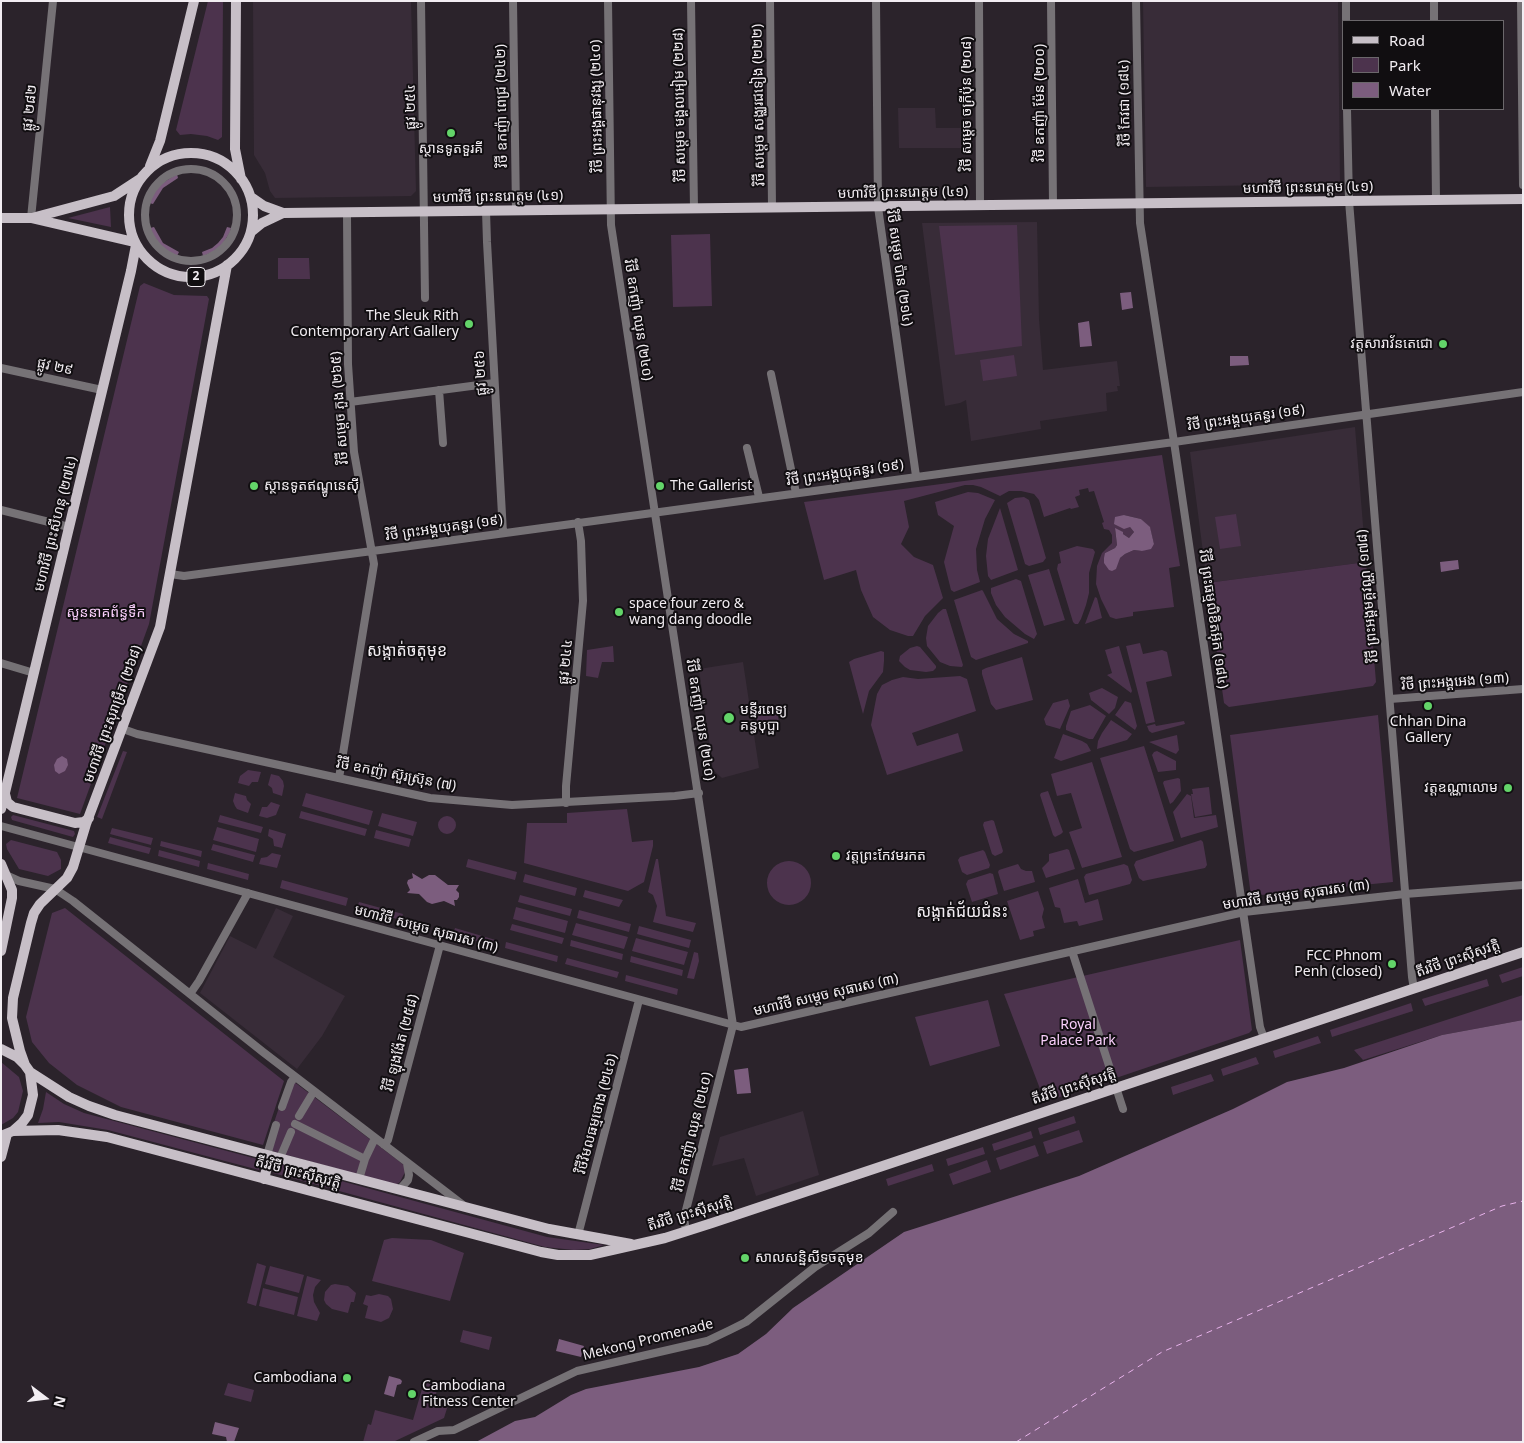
<!DOCTYPE html>
<html>
<head>
<meta charset="utf-8">
<style>
  body { margin:0 }
  #map { position:relative; width:1524px; height:1443px; overflow:hidden; background:#2b232b; font-family:"Noto Sans",sans-serif }
  canvas { display:block }
  .frame { position:absolute; inset:0; border:2px solid #f2edf2; pointer-events:none }
  .legend { position:absolute; left:1342px; top:20px; width:162px; height:90px; box-sizing:border-box; background:#110e11; border:1px solid #6b676b; margin:0; padding:6px 9px; list-style:none; font-size:15px; color:#f2edf2 }
  .legend li { display:flex; align-items:center; gap:10px; height:25px }
  .legend b { width:25px; border:1px solid #6b676b }
  .north { position:absolute; left:20px; top:1373px; width:50px; height:50px; -webkit-text-stroke:4px #110e11; paint-order:stroke; rotate:105deg; font-size:14px; font-weight:700; line-height:20px; text-align:center; color:#f2edf2 }
  .north::after { content:''; display:block; margin:auto; width:18px; height:22px; background:#f2edf2; clip-path:polygon(50% 0,100% 100%,50% 72%,0 100%) }
</style>
</head>
<body>
<div id="map">
<canvas width="1524" height="1443"></canvas>
<div class="frame"></div>
<ul class="legend">
<li><b style="height:6px;background:#c7bfc7"></b>Road</li>
<li><b style="height:14px;background:#4c334d"></b>Park</li>
<li><b style="height:14px;background:#7c5d7e"></b>Water</li>
</ul>
<div class="north">N</div>
</div>
<script>
const g = document.querySelector('canvas').getContext('2d');
g.lineJoin = 'round';
function paint(path, color) {
  g.fillStyle = color;
  g.fill(path, 'evenodd');
}
function shape(rows) {
  const path = new Path2D();
  for (const r of rows) {
    if (r.length === 3) {
      path.moveTo(r[0] + r[2], r[1]);
      path.arc(r[0], r[1], r[2], 0, 2 * Math.PI);
      continue;
    }
    path.moveTo(r[0], r[1]);
    for (let i = 2; i < r.length; i += 2) path.lineTo(r[i], r[i + 1]);
  }
  return path;
}
function stroke(path, color, width, dash) {
  g.strokeStyle = color;
  g.lineWidth = width;
  g.lineCap = dash ? 'butt' : 'round';
  g.setLineDash(dash || []);
  g.stroke(path);
}
function label(font, color, halo, rows, align = 'center') {
  g.font = font + ' "Noto Sans","Noto Sans Khmer",sans-serif';
  g.lineWidth = 4;
  g.setLineDash([]);
  g.textBaseline = 'middle';
  g.strokeStyle = halo;
  g.fillStyle = color;
  for (const [text, x, y, turn = 0] of rows) {
    g.save();
    g.translate(x, y);
    g.rotate((+turn || 0) * Math.PI / 180);
    g.textAlign = isNaN(turn) ? turn : align;
    if (halo) g.strokeText(text, 0, 0);
    g.fillText(text, 0, 0);
    g.restore();
  }
}
const built = shape([
  [253,1,411,1,416,191,411,196,275,198,270,191,265,173,254,155],
  [1143,1,1338,1,1340,184,1146,187],
  [898,108,935,108,936,128,970,128,970,148,899,148],
  [1037,222,1039,319,1043,370,1117,361,1120,386,1117,386,1118,391,1106,393,1107,411,1040,421,1041,429,971,441,966,400,960,403,945,406,922,223],
  [1355,427,1366,562,1207,583,1190,452],
  [743,662,759,768,722,778,713,770,699,669],
  [276,908,293,916,273,957,345,996,322,1036,297,1069,200,993,230,936,256,949],
  [803,1111,819,1175,756,1196,744,1158,712,1166,720,1137]
]);
const green = shape([
  [208,1,223,1,222,137,218,140,207,136,191,134,180,135,176,130],
  [110,207,111,227,68,218],
  [1017,225,1022,346,955,355,939,226],
  [710,234,712,306,673,307,671,235],
  [278,258,309,258,310,279,278,279],
  [144,283,174,295,207,296,209,299,149,624,80,814,17,798,140,286],
  [1014,355,1017,376,983,381,980,360],
  [1162,455,1180,566,1169,568,1174,607,1133,612,1133,616,1116,619,1110,617,1101,599,1096,584,1097,566,1102,553,1112,543,1112,535,1109,530,1104,529,1102,523,1104,522,1094,491,1089,492,1088,488,1079,490,1080,495,1075,497,1079,507,1071,509,1070,508,1044,517,1039,500,1034,494,1021,491,1009,491,1000,496,981,487,973,485,965,485,904,501,909,527,901,544,914,557,933,565,943,598,925,616,913,636,908,636,890,630,873,617,861,590,856,570,824,580,804,502],
  [1124,515,1141,519,1150,528,1154,544,1142,551,1134,550,1125,554,1120,558,1105,553,1115,548,1117,545,1115,529,1122,532,1123,534,1129,538,1134,532,1130,527,1125,527],
  [968,492,978,493,995,500,985,519,976,549,977,570,980,582,954,592,951,590,944,562,954,526,938,515,935,502],
  [1024,497,1029,500,1046,558,1043,562,1029,566,1025,564,1007,503,1015,498],
  [1000,508,1018,570,991,580,988,576,986,556,988,539],
  [1236,514,1241,546,1220,549,1215,517],
  [1077,546,1093,549,1095,552,1089,573,1089,593,1086,605,1081,619,1078,624,1075,624,1073,622,1057,569,1058,564,1061,563,1059,552],
  [1366,562,1376,682,1373,686,1229,707,1224,703,1207,583],
  [1049,569,1065,620,1044,626,1028,575],
  [1016,579,1021,581,1037,634,1034,639,1025,634,1005,617,996,605,991,593,991,588],
  [982,590,983,591,997,619,1014,634,1028,641,1028,643,976,660,971,657,954,600],
  [1095,597,1097,598,1102,618,1085,624],
  [943,609,946,609,963,665,962,667,950,666,940,662,927,646,926,638,928,626,938,613],
  [1140,643,1143,654,1162,650,1167,652,1172,676,1146,682,1155,722,1146,724,1126,646],
  [613,646,614,662,602,662,598,678,586,676,587,650],
  [917,646,920,647,936,666,936,668,933,671,926,672,910,670,905,667,899,661,900,656,910,648],
  [1119,646,1132,691,1131,693,1107,675,1112,673,1105,650],
  [881,651,884,652,884,661,883,672,869,691,863,714,849,662,854,659],
  [1022,657,1033,700,996,710,991,704,982,674,982,670,986,668],
  [960,676,967,679,976,711,912,733,917,746,958,733,963,751,887,775,871,725,877,694,882,685,892,680,903,677,918,679],
  [1102,688,1118,697,1115,708,1109,714,1091,700,1089,693],
  [1068,699,1070,706,1060,729,1046,725,1044,719,1053,703],
  [1125,701,1131,703,1137,726,1135,730,1115,715],
  [1090,705,1106,716,1093,739,1089,739,1066,730,1066,726,1071,711],
  [777,711,779,722,758,726,756,715],
  [1378,715,1393,882,1251,896,1230,735],
  [1111,720,1132,734,1127,740,1097,749,1098,741,1102,733],
  [1184,721,1185,724,1152,733,1149,731,1147,726,1155,724,1156,726],
  [1063,734,1082,741,1087,744,1091,751,1061,761,1054,758],
  [1177,735,1179,750,1176,754,1149,742],
  [1144,746,1174,841,1134,852,1130,849,1100,758],
  [123,751,127,752,102,819,97,817],
  [1157,751,1176,761,1176,770,1158,772,1152,755,1154,752],
  [1092,762,1122,857,1082,868,1069,832,1082,828,1071,793,1057,796,1051,774],
  [248,770,261,772,258,782,252,782,249,786,238,783,240,776],
  [271,774,279,776,283,781,284,786,282,796,273,793,272,788,268,785],
  [1178,778,1180,779,1181,791,1173,802,1170,804,1163,783,1164,781],
  [1209,787,1212,814,1195,817,1191,794,1193,794,1192,789],
  [1048,791,1063,832,1061,834,1055,837,1053,835,1040,795,1041,793],
  [235,793,246,796,247,800,251,804,248,813,237,809,235,806,233,801],
  [306,793,373,811,369,825,302,806],
  [1187,794,1191,796,1194,818,1216,815,1218,827,1181,838,1173,812],
  [271,802,280,805,276,815,267,818,259,816,262,807,267,807],
  [627,809,632,842,653,840,653,846,644,882,628,891,524,863,527,823,567,823,567,813],
  [301,811,367,829,365,836,299,818],
  [382,813,417,822,413,836,378,826],
  [13,815,74,831,75,834,73,837,12,820,11,817],
  [220,815,263,827,261,833,218,822],
  [447,825,9],
  [992,820,994,821,1003,851,1002,853,995,856,992,854,983,825,984,822],
  [217,827,259,839,256,852,213,840],
  [112,828,153,838,151,845,110,834],
  [269,829,286,834,282,848,274,846,273,839,268,836],
  [376,830,411,839,409,847,374,838],
  [110,837,151,848,149,854,108,843],
  [11,840,57,852,61,860,61,869,48,876,19,869,7,849,6,844],
  [1201,840,1203,842,1207,865,1205,868,1143,881,1139,878,1134,865,1136,861],
  [161,841,202,851,201,857,160,846],
  [213,844,255,855,253,862,211,850],
  [1067,849,1069,850,1075,869,1046,878,1042,868,1049,861,1049,854],
  [159,850,200,861,199,867,158,856],
  [983,850,985,852,990,865,989,868,967,875,962,872,958,860,960,857],
  [272,853,281,855,277,868,259,864,261,858,267,857],
  [468,859,517,872,515,880,466,867],
  [656,859,658,859,666,916,696,923,693,932,653,922,657,906,653,895,648,892],
  [789,883,22],
  [208,863,249,874,248,880,207,869],
  [1018,864,1021,869,1026,871,1032,871,1035,882,1004,891,998,872,999,870],
  [1124,864,1128,866,1132,880,1130,884,1089,895,1084,877,1086,874],
  [990,873,993,874,998,894,972,902,966,884,968,880],
  [525,874,577,888,575,896,523,882],
  [1078,879,1085,903,1098,899,1103,920,1079,926,1077,921,1064,923,1060,908,1055,907,1049,888],
  [282,880,348,898,346,906,280,888],
  [585,890,623,900,619,907,583,897],
  [1038,891,1044,909,1042,917,1045,928,1033,931,1034,936,1020,940,1007,901],
  [520,895,572,909,570,916,518,902],
  [359,902,403,914,401,920,357,908],
  [516,907,568,921,565,933,513,919],
  [65,908,284,1081,263,1145,121,1107,77,1085,49,1063,32,1042,26,1017,52,913],
  [579,910,631,924,629,932,577,918],
  [576,923,628,937,624,949,572,935],
  [512,924,564,938,562,944,510,930],
  [639,926,691,940,689,948,637,934],
  [455,928,499,941,498,946,453,935],
  [636,938,688,952,684,965,632,951],
  [571,940,623,954,622,960,570,946],
  [1240,940,1252,1030,1249,1033,1045,1102,1004,994],
  [506,942,558,956,557,962,505,948],
  [694,952,698,953,699,961,694,979,687,978],
  [631,956,683,970,682,976,630,962],
  [567,958,619,972,617,978,565,964],
  [1523,967,1523,976,1502,983,1499,975],
  [626,975,678,989,677,995,625,981],
  [1487,979,1489,986,1425,1006,1422,999],
  [1523,995,1523,1020,1442,1035,1363,1060,1354,1050],
  [988,1000,1000,1046,930,1066,915,1017],
  [1411,1003,1413,1011,1332,1037,1330,1030],
  [1318,1036,1321,1043,1275,1058,1273,1051],
  [1256,1057,1259,1064,1223,1076,1221,1069],
  [1,1062,19,1077,23,1091,18,1112,13,1118,1,1125],
  [1211,1074,1214,1081,1173,1095,1171,1087],
  [289,1078,404,1165,406,1170,400,1182,396,1185,265,1149],
  [46,1092,64,1104,84,1113,261,1160,259,1170,108,1130,59,1122,38,1123,43,1109],
  [1074,1116,1076,1123,1040,1135,1038,1128],
  [1079,1130,1083,1142,1047,1154,1043,1142],
  [1031,1131,1033,1138,994,1151,992,1144],
  [1035,1145,1039,1156,1000,1170,996,1158],
  [983,1147,985,1154,948,1166,946,1159],
  [987,1160,991,1172,953,1185,949,1174],
  [275,1163,547,1237,604,1245,590,1249,574,1250,545,1247,273,1173],
  [932,1164,934,1171,888,1186,886,1179],
  [392,1238,431,1240,464,1253,450,1301,372,1281,384,1240],
  [257,1263,266,1266,256,1306,247,1303],
  [270,1266,304,1275,299,1293,265,1284],
  [307,1276,321,1280,315,1287,313,1295,314,1302,320,1313,317,1321,297,1316],
  [335,1284,348,1286,356,1293,354,1302,351,1302,348,1313,332,1309,326,1304,324,1300,325,1292,331,1285],
  [263,1288,298,1297,294,1315,259,1306],
  [379,1294,388,1296,391,1299,393,1309,389,1318,381,1322,365,1318,368,1306,363,1304,366,1295,371,1296],
  [463,1330,492,1337,489,1350,460,1342],
  [424,1382,438,1386,436,1394,439,1399,449,1402,444,1418,393,1442,363,1442,368,1424,371,1425,375,1410,413,1420],
  [228,1383,254,1390,251,1402,224,1395]
]);
const water = shape([
  [177,174,178,178,163,188,153,204,149,203,155,190,161,184],
  [154,227,163,243,179,252,177,256,165,250,156,241,150,228],
  [227,227,231,228,230,232,222,245,213,252,203,256,202,252,212,248,218,243,223,237],
  [1131,292,1133,308,1122,310,1120,293],
  [1089,321,1092,346,1080,347,1078,323],
  [1230,356,1248,356,1249,365,1230,366],
  [1124,515,1141,519,1150,527,1154,544,1151,549,1142,551,1134,550,1125,554,1120,558,1116,569,1112,571,1109,570,1104,563,1104,558,1105,553,1115,548,1117,545,1115,528,1123,532,1123,534,1129,538,1134,532,1130,527,1124,529,1114,524,1115,517],
  [1458,560,1459,569,1441,572,1440,562],
  [62,756,67,759,68,765,65,771,59,774,55,771,54,765,57,759],
  [412,873,422,879,429,875,435,875,448,885,459,885,456,890,459,893,459,897,457,900,454,900,455,906,444,901,432,904,427,902,419,894,407,893,410,890,407,883,408,880,413,878],
  [1523,1020,1523,1442,476,1442,515,1421,535,1417,571,1395,586,1389,699,1367,738,1354,766,1334,793,1308,904,1232,1079,1176,1233,1109,1287,1082,1344,1068,1442,1035],
  [748,1068,751,1093,737,1094,734,1070],
  [559,1339,584,1346,581,1357,556,1351],
  [389,1376,400,1379,402,1381,401,1384,397,1385,394,1397,384,1394],
  [215,1422,239,1428,234,1442,227,1442,226,1437,212,1434]
]);
const ferry = shape([
  [1016,1442,1162,1352,1502,1206,1523,1201]
]);
const minor = shape([
  [421,1,425,298],
  [513,1,516,211],
  [608,1,611,225,733,1025,684,1218,686,1231],
  [691,1,694,209],
  [770,1,772,208],
  [876,1,878,207,916,476],
  [979,1,980,206],
  [1051,1,1053,205],
  [1136,1,1140,223,1174,442,1260,1027,1264,1038],
  [1346,1,1346,21],
  [1434,1,1434,21],
  [1521,1,1523,185],
  [1347,109,1349,201,1412,977,1414,989],
  [1435,109,1436,200],
  [191,215,46],
  [486,211,487,242,503,533],
  [31,218,53,1],
  [1,368,102,390],
  [771,374,796,493],
  [439,390,443,443],
  [350,402,494,383],
  [747,448,759,497],
  [1,510,69,527],
  [170,574,184,576,410,546,1174,442,1523,392],
  [1,663,34,673],
  [1390,699,1523,689],
  [123,729,137,734,430,798,512,805,675,796,699,793],
  [339,778,374,564,354,452,348,364,347,213],
  [566,803,566,786,583,601,581,541,578,522],
  [1,826,741,1027,1244,912,1405,894,1523,885],
  [8,876,19,881,55,889,73,901,263,1052,463,1205],
  [1072,951,1123,1109],
  [190,994,199,981,248,893],
  [282,1107,291,1082,295,1077],
  [299,1116,314,1091],
  [295,1124,365,1159],
  [384,1145,388,1140,440,945],
  [267,1155,276,1125],
  [280,1158,291,1132],
  [359,1179,365,1159,375,1138],
  [397,1189,401,1188,408,1180,409,1175,407,1163],
  [578,1235,639,1000],
  [414,1442,438,1431,454,1430,577,1371,707,1341,730,1330,746,1322,815,1267,869,1233,893,1212]
]);
const major = shape([
  [236,1,235,149,241,179],
  [191,215,62],
  [150,166,160,141,194,1],
  [251,197,264,206,283,213,1523,199],
  [1,218,31,218,134,242],
  [32,218,114,196,140,179],
  [251,232,262,223,283,213],
  [5,794,7,802,13,807,75,823,84,822,89,818],
  [1,809,131,271,136,245],
  [1,864,12,890,12,898,1,951],
  [1,1049,17,1057,25,1065,30,1072,33,1095,28,1115,22,1123,13,1131,1,1136],
  [25,1065,20,1051,12,1018,13,998,31,923,34,913,40,904,67,878,73,867,86,824,160,627,227,265],
  [30,1072,69,1097,89,1106,115,1115,549,1229,631,1244],
  [13,1131,58,1130,107,1137,541,1252,558,1255,590,1255,665,1238,712,1223,1523,952],
  [1,1157,7,1134],
  [264,1179,270,1156]
]);
const markers = [
  [451,133,5,"#63d469"],
  [469,324,5,"#63d469"],
  [1443,344,5,"#63d469"],
  [254,486,5,"#63d469"],
  [660,486,5,"#63d469"],
  [619,612,5,"#63d469"],
  [1428,706,5,"#63d469"],
  [729,718,6,"#63d469"],
  [1508,788,5,"#63d469"],
  [836,856,5,"#63d469"],
  [1392,964,5,"#63d469"],
  [745,1258,5,"#63d469"],
  [347,1378,5,"#63d469"],
  [412,1394,5,"#63d469"]
];
const shields = [
  [196,277,18]
];
const shieldNames = [
  ["2",196,277]
];
const streetNames = [
  ["វិថី ឧកញ៉ា ម៉ែន (២០០)",1040,103,-90],
  ["វិថី កែវជា (១៨៤)",1125,103,-91],
  ["វិថី សម្តេច ចក្រីប៉ុន (២០៨)",967,104,-90],
  ["វិថី សម្តេច មង្គលអៀម (២២៨)",680,105,-91],
  ["វិថី សម្តេច សង្ឈរជទៀង (២២២)",759,105,-91],
  ["វិថី ឧកញ៉ា ពេជ្រ (២៤២)",502,106,-91],
  ["វិថី ព្រះអង្គផានុវង្ស (២៤០)",597,106,-91],
  ["ផ្លូវ ២៥៤",411,107,-91],
  ["ផ្លូវ ២៨២",30,108,-84],
  ["មហាវិថី ព្រះនរោត្តម (៤១)",1308,188,-1],
  ["មហាវិថី ព្រះនរោត្តម (៤១)",903,193,-1],
  ["មហាវិថី ព្រះនរោត្តម (៤១)",498,197,-1],
  ["វិថី សម្តេច ប៉ាន (២១៤)",899,268,82],
  ["វិថី ឧកញ៉ា ឈុន (២៤០)",638,320,81],
  ["ផ្លូវ ២៩",55,367,12],
  ["ផ្លូវ ២៥៦",481,373,-93],
  ["វិថី សម្តេច ភួង (២៦៥)",340,408,-94],
  ["វិថី ព្រះអង្គយុគន្ធរ (១៩)",1246,418,-8],
  ["វិថី ព្រះអង្គយុគន្ធរ (១៩)",845,473,-8],
  ["មហាវិថី ព្រះសីហនុ (២៧៤)",56,524,-76],
  ["វិថី ព្រះអង្គយុគន្ធរ (១៩)",444,528,-8],
  ["វិថី ព្រះអង្គមគ្គវណ្ណ (១៧៨)",1368,596,-95],
  ["វិថី ព្រះធម្មលិខិតអ៊ុក (១៨៤)",1213,619,82],
  ["ផ្លូវ ២៤៤",566,662,-85],
  ["វិថី ព្រះអង្គអេង (១៣)",1455,682,-4],
  ["មហាវិថី ព្រះសុរាម្រឹត (២៦៨)",113,714,-70],
  ["វិថី ឧកញ៉ា ឈុន (២៤០)",700,720,81],
  ["វិថី ឧកញ៉ា ស៊ួរស៊្រុន (៧)",396,775,11],
  ["មហាវិថី សម្តេច សុធារស (៣)",1296,895,-8],
  ["មហាវិថី សម្តេច សុធារស (៣)",426,929,15],
  ["តីរវិថី ព្រះស៊ីសុវត្តិ",1458,959,-19],
  ["មហាវិថី សម្តេច សុធារស (៣)",826,995,-13],
  ["វិថី ឡុងង៉ែត (២៥៨)",401,1043,-75],
  ["តីរវិថី ព្រះស៊ីសុវត្តិ",1074,1087,-18],
  ["វិថីវិមលធម្មថោង (២៤៦)",597,1114,-75],
  ["វិថី ឧកញ៉ា ឈុន (២៤០)",693,1132,-76],
  ["តីរវិថី ព្រះស៊ីសុវត្តិ",298,1173,15],
  ["តីរវិថី ព្រះស៊ីសុវត្តិ",690,1214,-17],
  ["Mekong Promenade",648,1340,-14]
];
const poiNames = [
  ["ស្ថានទូតទួរគី",451,149,"center"],
  ["The Sleuk Rith",459,316,"right"],
  ["Contemporary Art Gallery",459,332,"right"],
  ["វត្តសារាវ័នតេជោ",1433,344,"right"],
  ["ស្ថានទូតឥណ្ឌូនេស៊ី",264,486],
  ["The Gallerist",670,486],
  ["space four zero &",629,604],
  ["wang dang doodle",629,620],
  ["មន្ទីរពេទ្យ",740,710],
  ["គន្ធបុប្ផា",740,726],
  ["Chhan Dina",1428,722,"center"],
  ["Gallery",1428,738,"center"],
  ["វត្តឧណ្ណាលោម",1498,788,"right"],
  ["វត្តព្រះកែវមរកត",846,856],
  ["FCC Phnom",1382,956,"right"],
  ["Penh (closed)",1382,972,"right"],
  ["សាលសន្និសីទចតុមុខ",755,1258],
  ["Cambodiana",337,1378,"right"],
  ["Cambodiana",422,1386],
  ["Fitness Center",422,1402]
];
const parkNames = [
  ["សួននាគព័ន្ធទឹក",106,613],
  ["Royal",1078,1025],
  ["Palace Park",1078,1041]
];
const quarterNames = [
  ["សង្កាត់ចតុមុខ",407,651],
  ["សង្កាត់ជ័យជំនះ",962,912]
];
paint(built, '#382c38');
paint(green, '#4c334d');
paint(water, '#7c5d7e');
stroke(ferry, '#e8b3eb', 1, [6, 5]);
stroke(minor, '#767276', 8);
stroke(major, '#c7bfc7', 10);
for (const [x, y, r, color] of markers) {
  const dot = new Path2D();
  dot.arc(x, y, r, 0, 2 * Math.PI);
  g.fillStyle = color;
  g.fill(dot);
  stroke(dot, '#110e11', 2);
}
for (const [x, y, w] of shields) {
  const box = new Path2D();
  box.roundRect(x - w / 2, y - 9.5, w, 19, 4);
  g.fillStyle = '#110e11';
  g.fill(box);
  stroke(box, '#f2edf2', 1);
}
label('bold 12px', '#f2edf2', null, shieldNames);
label('14px', '#f2edf2', '#110e11', streetNames);
label('14px', '#f2edf2', '#110e11', poiNames, 'left');
label('14px', '#f8cefa', '#110e11', parkNames);
label('16px', '#f2edf2', '#110e11', quarterNames);
</script>
</body>
</html>
